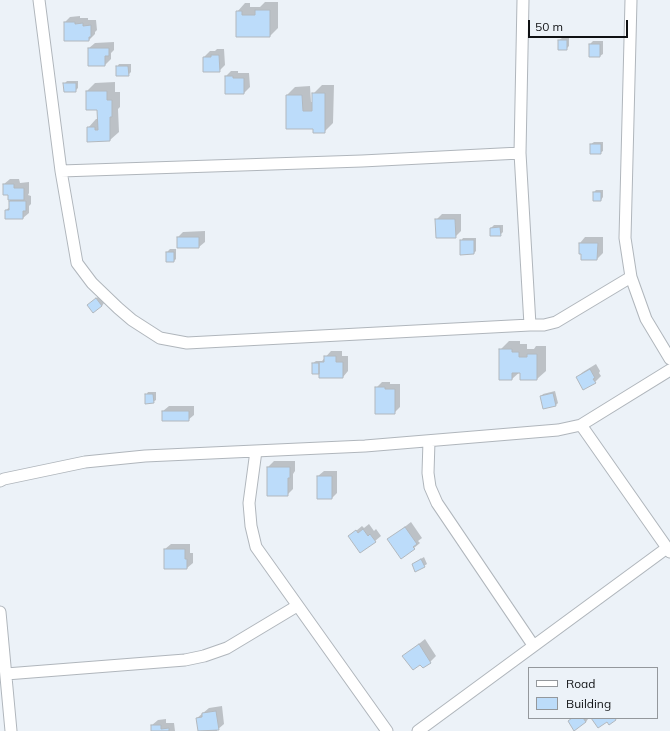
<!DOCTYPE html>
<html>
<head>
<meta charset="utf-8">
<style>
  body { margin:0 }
  #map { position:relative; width:670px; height:731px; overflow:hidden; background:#ecf2f8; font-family:Mulish,sans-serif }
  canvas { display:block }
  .legend { position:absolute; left:528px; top:667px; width:130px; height:52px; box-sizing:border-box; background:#ecf2f8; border:1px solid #94989c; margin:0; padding:5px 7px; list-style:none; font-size:12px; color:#0f1113 }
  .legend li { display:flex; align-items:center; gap:8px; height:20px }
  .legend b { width:20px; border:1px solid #94989c }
  .scale { position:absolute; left:528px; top:20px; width:100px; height:18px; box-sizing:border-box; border:2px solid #0f1113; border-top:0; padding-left:5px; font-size:12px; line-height:14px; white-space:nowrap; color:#0f1113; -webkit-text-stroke:3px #ecf2f8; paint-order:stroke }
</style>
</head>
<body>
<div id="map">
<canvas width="670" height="731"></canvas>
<ul class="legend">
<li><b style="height:5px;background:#fff"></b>Road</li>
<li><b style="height:11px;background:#bcdcfa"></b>Building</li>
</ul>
<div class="scale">50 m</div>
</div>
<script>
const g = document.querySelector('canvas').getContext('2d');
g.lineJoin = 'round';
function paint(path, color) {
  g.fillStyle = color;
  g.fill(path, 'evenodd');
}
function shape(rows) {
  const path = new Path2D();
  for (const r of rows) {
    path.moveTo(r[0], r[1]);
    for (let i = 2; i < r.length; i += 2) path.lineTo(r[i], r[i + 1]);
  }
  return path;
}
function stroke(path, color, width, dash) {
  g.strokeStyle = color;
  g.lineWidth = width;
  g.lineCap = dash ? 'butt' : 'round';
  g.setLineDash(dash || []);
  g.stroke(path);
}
const shadow = shape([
  [265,2,278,2,278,28,270,36,237,12,245,3,250,3,250,7,260,7],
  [80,16,80,18,88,18,88,20,96,20,97,30,95,32,95,34,89,40,65,22,70,17],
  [562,38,569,38,569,46,566,49,559,40],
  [593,41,603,41,603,54,600,56,590,56,590,44],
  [114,42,114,50,111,53,111,59,105,65,89,48,95,43],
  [217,49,224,49,225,65,219,71,204,57,210,51,215,51],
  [119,64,131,64,131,72,128,75,117,67],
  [231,71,238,71,238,73,249,73,250,87,244,93,226,76],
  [67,81,78,81,78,88,75,91,64,84],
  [115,82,115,92,120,92,120,107,118,109,119,132,110,140,88,128,96,119,99,119,98,109,87,91,95,83],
  [322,85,334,85,333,123,324,132,313,128,287,95,295,87,310,86,311,102,313,102,313,94],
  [594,142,603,142,603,151,600,153,591,144],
  [10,179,19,179,20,183,29,182,29,193,28,195,31,196,31,204,29,206,29,213,23,218,6,210,10,207,10,200,9,194,4,184],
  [596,190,603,190,603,197,601,200,594,192],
  [442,214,461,214,461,231,455,237,436,220],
  [494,225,503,225,503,232,500,235,491,228],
  [205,231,205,242,199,247,178,237,183,232],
  [585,237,603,237,603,253,597,259,580,243],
  [463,238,476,238,476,251,474,253,461,241],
  [170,249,176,249,176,259,174,261,167,252],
  [99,296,104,303,102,306,91,303],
  [509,341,520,341,520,344,527,344,527,349,534,349,536,346,546,346,546,371,537,379,521,379,521,371,512,379,500,350],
  [331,351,342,351,342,356,348,356,348,371,343,377,320,373,313,363,316,361,322,361],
  [596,364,600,371,599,373,601,376,595,382,577,377,583,372],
  [382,382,390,382,390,384,400,384,400,407,394,413,376,388],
  [555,391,558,403,555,406,541,397,543,394],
  [148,392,156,392,156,400,153,402,146,395],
  [169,406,194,406,194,415,188,420,163,411],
  [274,461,295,461,295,471,293,474,293,489,287,495,268,467],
  [324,471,337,471,337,493,332,498,318,476],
  [411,522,422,538,418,541,420,543,414,548,389,539],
  [369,524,374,531,376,529,381,536,375,541,350,536,362,526,364,528],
  [171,544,190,544,190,553,193,553,193,563,187,568,165,568,165,549],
  [424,557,427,564,416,571,413,564],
  [425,639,436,656,430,662,404,656],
  [222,706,224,724,217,730,217,731,199,731,197,718,209,708],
  [573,718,587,718,588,719,586,722],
  [166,719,166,723,174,723,175,731,152,731,152,725,158,720]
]);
const building = shape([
  [255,10,270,10,270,37,236,37,236,11,242,11,242,15,255,15,255,10],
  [64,22,75,22,75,24,83,23,83,26,91,25,91,37,89,37,89,41,64,41,64,22],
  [558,40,567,40,567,50,558,50,558,40],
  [589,44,600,44,600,57,589,57,589,44],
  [88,48,109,48,109,56,105,56,105,66,88,66,88,48],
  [211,55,219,55,220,72,203,72,203,57,211,57,211,55],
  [116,66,128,66,129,76,116,76,116,66],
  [225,76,233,76,233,78,244,78,244,94,225,94,225,76],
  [63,83,76,83,76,92,64,92,63,83],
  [86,91,107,91,107,100,112,100,112,117,110,117,110,141,87,142,87,127,95,127,95,130,98,130,97,110,86,110,86,91],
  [312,93,325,93,325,133,313,133,313,129,286,129,286,95,302,95,303,111,312,111,312,93],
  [590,144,601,144,601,154,590,154,590,144],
  [3,184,14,184,14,188,24,188,24,200,8,200,8,195,3,195,3,184],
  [593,192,601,192,601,201,593,201,593,192],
  [9,201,26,201,26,211,23,211,23,219,5,219,5,210,9,210,9,201],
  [435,219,455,219,456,238,436,238,435,219],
  [500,227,501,236,490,236,490,228,500,227],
  [177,237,199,237,199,248,177,248,177,237],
  [460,240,474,240,474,254,460,255,460,240],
  [579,243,598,243,597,260,581,260,581,254,579,254,579,243],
  [166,252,174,252,174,262,166,262,166,252],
  [96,298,102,306,93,313,87,305,96,298],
  [499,349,512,349,512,352,519,352,519,357,527,357,527,354,537,354,537,380,520,380,520,373,512,373,512,380,499,380,499,349],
  [324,356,336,356,336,362,343,362,343,378,319,378,319,362,324,362,324,356],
  [312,363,319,363,319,374,312,374,312,363],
  [590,369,595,378,593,379,596,383,583,390,576,377,590,369],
  [375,387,385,387,385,389,395,389,395,414,375,414,375,387],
  [553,393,556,406,543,409,540,396,553,393],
  [145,394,153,394,154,403,145,404,145,394],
  [162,411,189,411,189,421,162,421,162,411],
  [267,467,290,467,290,478,288,478,288,496,267,496,267,467],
  [317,476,332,476,332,499,317,499,317,476],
  [405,527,417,544,413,547,415,549,401,559,387,539,405,527],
  [363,529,368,536,370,534,376,542,360,553,348,536,356,530,358,533,363,529],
  [164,549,185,549,185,559,187,559,187,569,164,569,164,549],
  [421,559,425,567,415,572,412,564,421,559],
  [419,644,431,663,423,668,420,665,413,670,402,656,419,644],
  [216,711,219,730,198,731,196,718,202,717,202,713,216,711],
  [572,718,583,718,586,722,574,731,568,721,572,718],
  [591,718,615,718,616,720,609,725,607,722,598,728,591,718],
  [151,725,161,725,161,729,169,728,169,731,151,731,151,725]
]);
const minor = shape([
  [39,0,61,171,77,263,92,283,118,308,132,320,160,338,187,343,530,325],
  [523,0,520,153,530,325,544,325,556,322,631,277],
  [631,0,625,238,631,277,646,319,670,359],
  [61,171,362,161,520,153],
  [581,425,670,552],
  [429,441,428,473,430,487,437,503,533,645],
  [256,451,249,503,251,526,256,547,387,731],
  [0,481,4,479,85,462,145,456,365,446,558,430,581,425,670,370],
  [0,612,11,731],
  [6,674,185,660,204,656,227,648,297,606],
  [418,731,667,548]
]);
paint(shadow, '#0003');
paint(building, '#bcdcfa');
stroke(building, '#b2b8be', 1);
stroke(minor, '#b0b6bc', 13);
stroke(minor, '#fff', 11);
</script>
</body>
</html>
